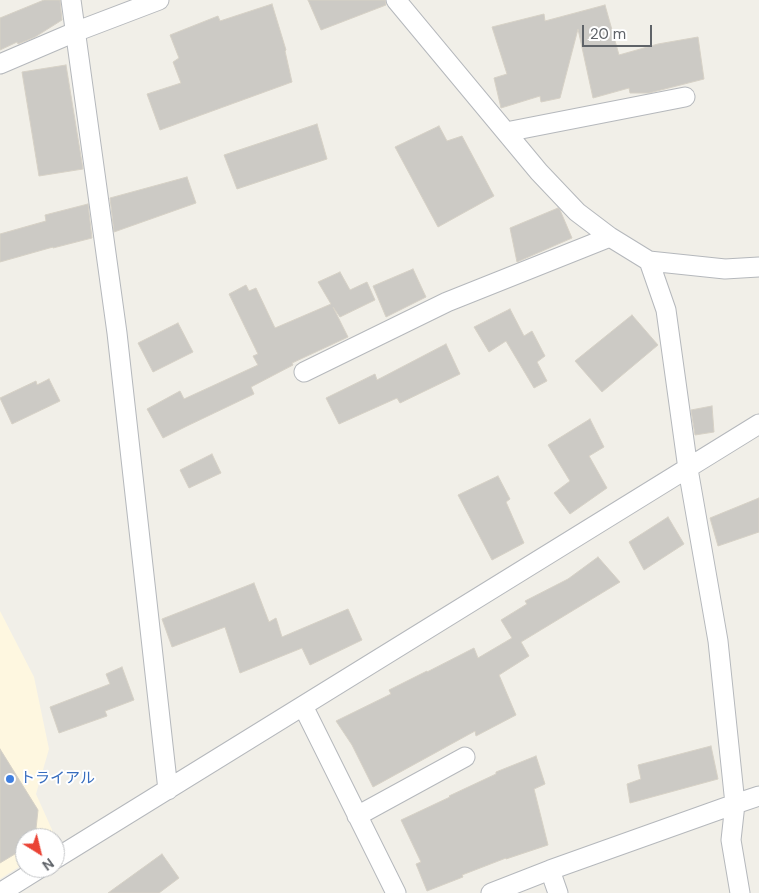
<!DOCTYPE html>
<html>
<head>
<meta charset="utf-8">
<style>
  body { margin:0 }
  #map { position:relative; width:759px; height:893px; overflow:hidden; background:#f1efe8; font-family:"DM Sans",sans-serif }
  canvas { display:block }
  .north { position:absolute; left:15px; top:828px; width:50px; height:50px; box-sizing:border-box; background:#fff; border:1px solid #bfc1c3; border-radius:50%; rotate:144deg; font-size:14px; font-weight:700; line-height:20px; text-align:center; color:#5f6368 }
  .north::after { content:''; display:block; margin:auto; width:18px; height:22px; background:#ea4335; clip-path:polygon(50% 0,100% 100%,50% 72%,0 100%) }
  .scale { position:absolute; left:582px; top:25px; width:70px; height:22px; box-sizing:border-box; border:2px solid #5f6368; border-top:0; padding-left:6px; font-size:15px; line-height:18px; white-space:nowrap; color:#5f6368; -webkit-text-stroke:4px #fff; paint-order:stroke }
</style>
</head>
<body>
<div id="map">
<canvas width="759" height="893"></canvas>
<div class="north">N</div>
<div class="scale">20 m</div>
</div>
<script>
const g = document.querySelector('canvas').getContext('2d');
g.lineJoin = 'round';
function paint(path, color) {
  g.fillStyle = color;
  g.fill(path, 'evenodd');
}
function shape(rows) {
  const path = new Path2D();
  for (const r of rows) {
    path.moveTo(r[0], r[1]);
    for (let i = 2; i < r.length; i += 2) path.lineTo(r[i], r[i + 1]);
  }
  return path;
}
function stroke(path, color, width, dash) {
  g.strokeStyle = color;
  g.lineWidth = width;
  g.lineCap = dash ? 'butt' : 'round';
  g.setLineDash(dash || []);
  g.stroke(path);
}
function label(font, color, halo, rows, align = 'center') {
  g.font = font + ' "DM Sans","Noto Sans JP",sans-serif';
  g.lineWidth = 4;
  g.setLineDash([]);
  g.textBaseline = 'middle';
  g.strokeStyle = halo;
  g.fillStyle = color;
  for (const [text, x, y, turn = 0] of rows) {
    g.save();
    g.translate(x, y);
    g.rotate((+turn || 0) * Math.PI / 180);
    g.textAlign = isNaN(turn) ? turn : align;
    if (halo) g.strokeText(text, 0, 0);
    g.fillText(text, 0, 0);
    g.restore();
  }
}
const commercial = shape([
  [0,611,34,677,49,749,36,794,58,843,55,845,55,838,25,838,25,863,0,879]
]);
const building = shape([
  [44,0,60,0,62,20,35,37,18,44,17,42,0,50,0,18,44,0],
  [308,0,385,0,386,5,321,30,308,0],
  [272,4,286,50,285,51,292,82,160,130,147,94,181,83,173,62,179,58,170,35,218,16,220,21,272,4],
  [605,5,619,55,658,44,698,37,704,79,649,93,630,93,629,88,593,98,578,29,560,98,541,102,540,96,501,108,494,78,507,74,492,27,544,14,545,21,605,5],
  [66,65,83,169,39,176,22,72,66,65],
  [317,124,327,159,237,189,224,155,317,124],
  [439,126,447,141,462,136,494,196,438,227,395,147,439,126],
  [187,177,196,203,114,232,110,198,187,177],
  [88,204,92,238,53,248,53,247,0,262,0,234,46,221,45,215,88,204],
  [558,208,560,210,572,238,517,262,510,228,558,208],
  [413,269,426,297,386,317,373,286,413,269],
  [340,272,350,290,367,282,375,300,340,317,333,307,348,337,292,363,293,365,251,387,254,394,187,426,163,438,147,409,180,391,184,399,258,365,253,356,258,354,229,294,246,285,249,291,256,288,275,328,331,304,318,282,340,272],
  [510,309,524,336,532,331,545,356,537,362,547,381,534,388,506,341,489,352,474,327,510,309],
  [632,315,658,345,602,392,575,361,632,315],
  [178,323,193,352,153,372,138,343,178,323],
  [446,344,460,374,400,403,397,398,339,424,326,398,375,374,377,380,446,344],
  [49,379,60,401,12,424,0,398,36,381,37,385,49,379],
  [712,406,714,432,695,435,691,410,712,406],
  [590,419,604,447,589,456,607,488,570,514,554,493,570,481,548,445,590,419],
  [212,454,221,473,189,488,180,470,212,454],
  [498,476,510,499,506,502,524,543,492,560,458,495,498,476],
  [759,498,759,532,718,546,710,518,759,498],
  [668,517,684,544,644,570,629,542,668,517],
  [598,557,620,582,521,642,529,656,499,675,516,715,476,736,475,731,373,787,352,745,336,721,391,694,389,690,427,671,427,672,474,648,478,658,512,638,501,620,527,604,525,601,568,579,598,557],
  [254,583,269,622,276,618,282,637,348,609,362,640,310,665,302,648,240,673,225,627,172,647,162,619,254,583],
  [122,667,134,700,105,711,107,716,59,733,50,707,110,684,106,674,122,667],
  [711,746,718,779,630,803,627,784,641,779,638,765,711,746],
  [0,749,38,810,35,838,25,838,25,848,0,863,0,749],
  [536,756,545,784,534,789,548,845,506,859,506,858,462,875,463,877,427,891,416,864,421,862,401,820,450,797,449,796,496,774,496,772,536,756],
  [162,854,179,878,159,893,108,893,162,854]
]);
const minor = shape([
  [71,0,117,333,168,790],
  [396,0,539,172,577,212,610,237,649,261,725,269,759,267],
  [0,64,75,32,159,0],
  [506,132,685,97],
  [649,261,666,310,688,469,718,641,735,804,731,840,740,893],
  [304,372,447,302,610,237],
  [303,706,396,893],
  [357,816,465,757],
  [55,859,759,424],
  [550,870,558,893],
  [0,893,40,868],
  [491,893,550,870,735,804,759,796]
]);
const markers = [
  [10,779,5,"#3f7fe0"]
];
const shopNames = [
  ["トライアル",20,779]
];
paint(commercial, '#fef7e0');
paint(building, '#cccac5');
stroke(building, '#d6d1c6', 1);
stroke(minor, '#b5b8bc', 21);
stroke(minor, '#fff', 19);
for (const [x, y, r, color] of markers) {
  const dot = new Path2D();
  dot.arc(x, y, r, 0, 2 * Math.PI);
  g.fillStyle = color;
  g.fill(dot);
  stroke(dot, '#fff', 2);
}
label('15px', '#366cbe', '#fff', shopNames, 'left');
</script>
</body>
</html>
